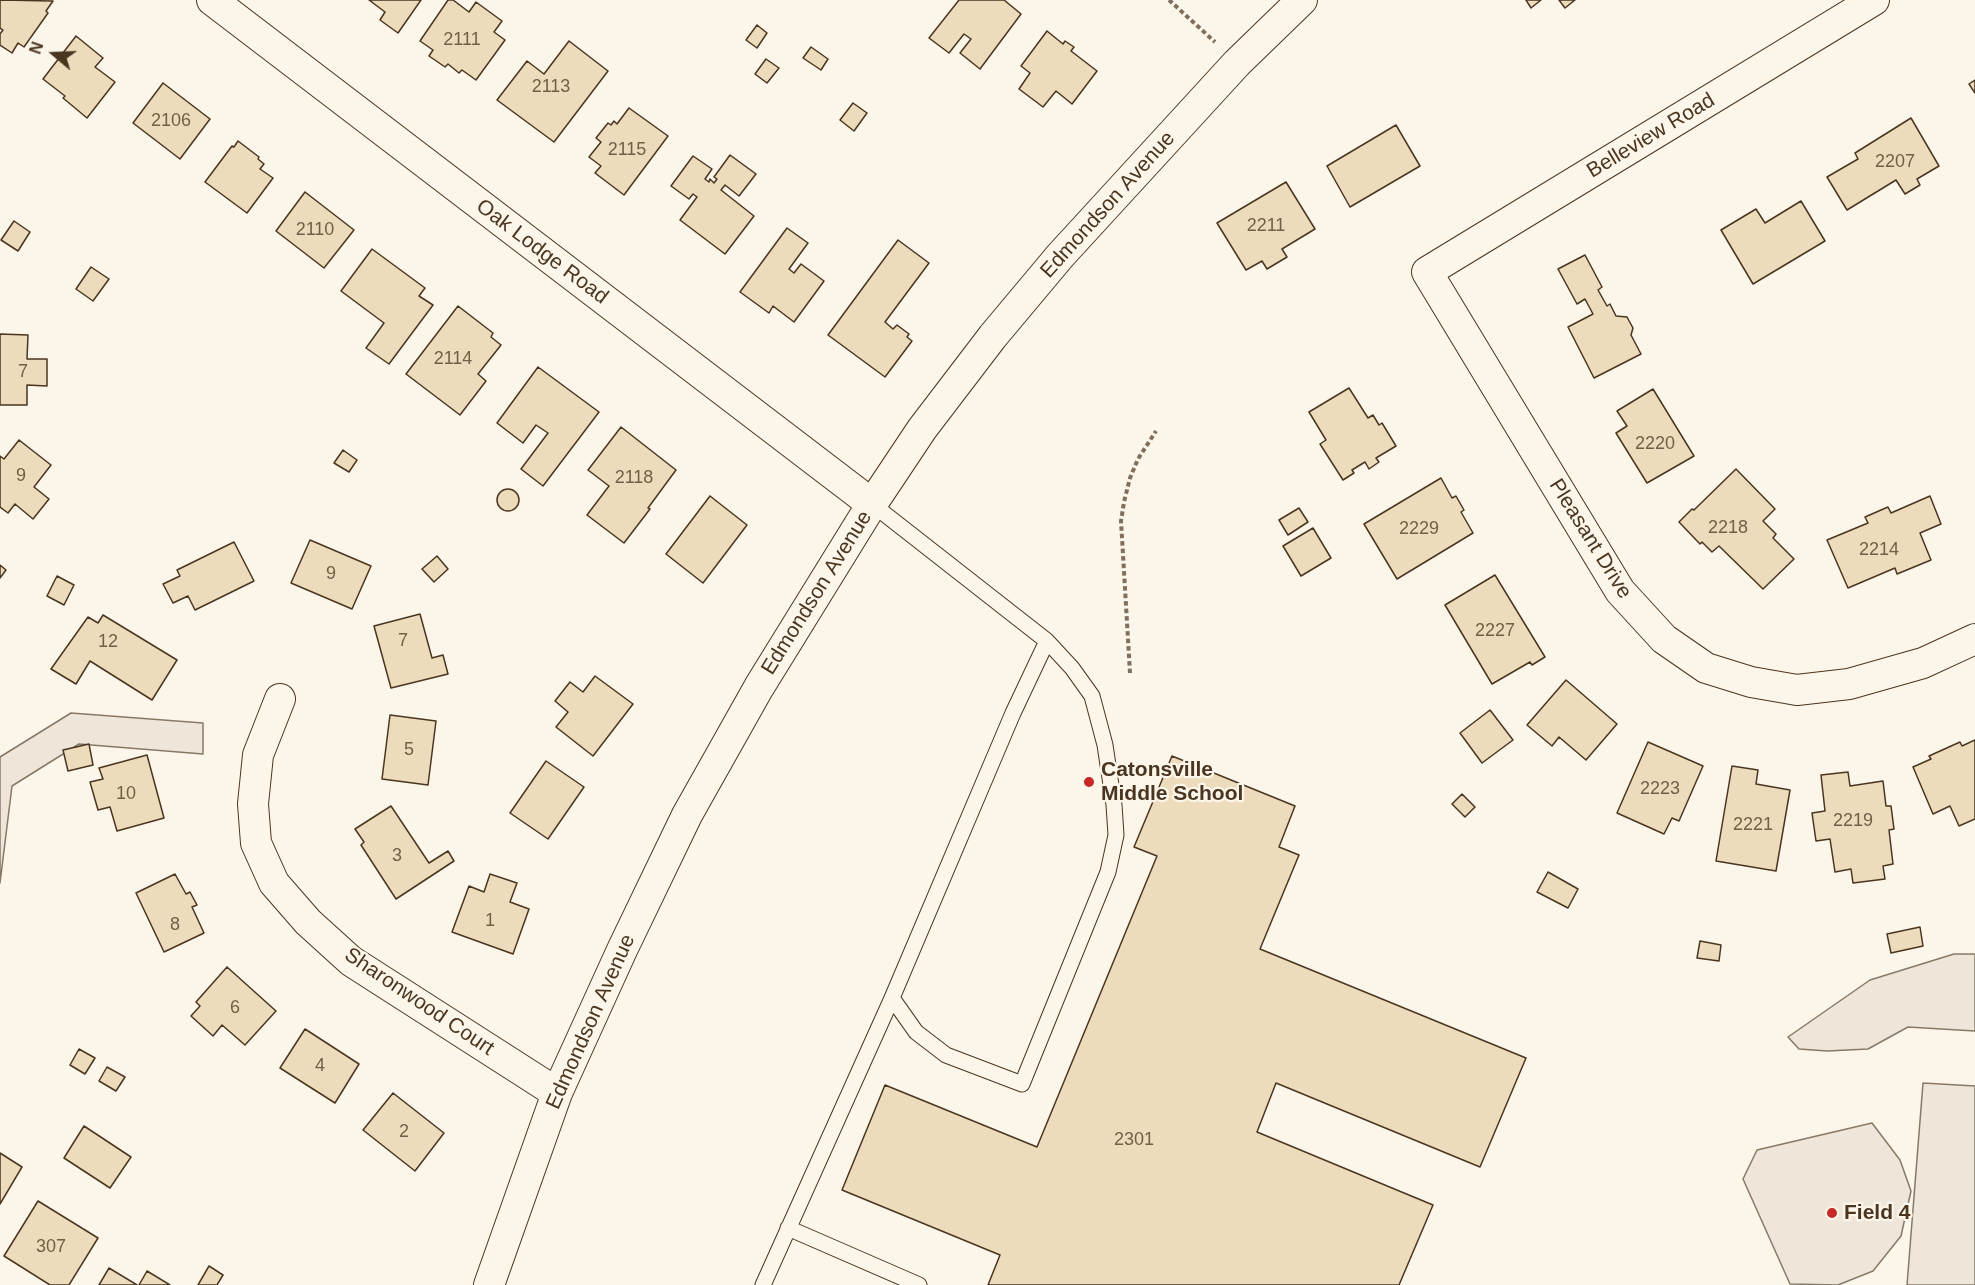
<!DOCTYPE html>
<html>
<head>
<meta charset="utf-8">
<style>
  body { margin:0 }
  #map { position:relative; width:1975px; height:1285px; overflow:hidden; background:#fbf6e9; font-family:Arial,sans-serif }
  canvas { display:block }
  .north { position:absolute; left:24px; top:24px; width:60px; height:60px; -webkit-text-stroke:4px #fbf6e9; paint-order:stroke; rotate:289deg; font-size:16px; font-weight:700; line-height:24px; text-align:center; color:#4a3520 }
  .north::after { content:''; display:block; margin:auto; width:21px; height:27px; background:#4a3520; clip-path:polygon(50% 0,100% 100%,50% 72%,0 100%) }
</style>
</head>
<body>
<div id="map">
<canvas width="1975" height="1285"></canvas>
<div class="north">N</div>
</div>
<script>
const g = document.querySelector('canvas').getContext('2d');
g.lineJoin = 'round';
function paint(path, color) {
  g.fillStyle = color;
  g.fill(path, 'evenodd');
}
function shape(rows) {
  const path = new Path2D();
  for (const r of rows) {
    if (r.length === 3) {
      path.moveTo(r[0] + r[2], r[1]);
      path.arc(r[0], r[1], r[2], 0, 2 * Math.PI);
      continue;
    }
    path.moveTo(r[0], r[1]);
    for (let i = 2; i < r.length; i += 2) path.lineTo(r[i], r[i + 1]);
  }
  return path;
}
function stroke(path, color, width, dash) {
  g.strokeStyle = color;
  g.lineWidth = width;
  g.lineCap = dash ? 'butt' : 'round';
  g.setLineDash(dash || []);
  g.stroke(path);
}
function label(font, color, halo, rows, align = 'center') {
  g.font = font + ' Arial,sans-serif';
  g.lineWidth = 4.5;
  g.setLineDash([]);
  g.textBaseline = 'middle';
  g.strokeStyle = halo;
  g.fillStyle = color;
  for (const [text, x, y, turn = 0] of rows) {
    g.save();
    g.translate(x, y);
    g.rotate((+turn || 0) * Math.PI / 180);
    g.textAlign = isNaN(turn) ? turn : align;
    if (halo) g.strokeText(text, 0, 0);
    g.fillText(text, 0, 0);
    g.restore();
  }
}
const green = shape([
  [71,713,203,723,203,754,79,744,12,786,0,883,0,757,71,713],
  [1954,954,1975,954,1975,1031,1908,1027,1868,1049,1827,1051,1799,1049,1788,1037,1870,980,1954,954],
  [1923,1083,1975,1086,1975,1285,1907,1285,1923,1083],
  [1872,1123,1900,1160,1911,1191,1901,1236,1873,1271,1838,1285,1790,1284,1743,1179,1757,1150,1872,1123]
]);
const building = shape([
  [0,0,53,1,46,11,48,13,24,47,18,43,12,53,0,45,0,34,3,30,0,28,0,0],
  [369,0,421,0,398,33,380,20,385,12,369,0],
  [448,0,453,0,469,12,476,2,502,21,494,32,505,40,476,80,462,70,459,73,448,64,445,67,429,56,433,50,420,41,448,0],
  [959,0,1004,0,1021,14,980,69,960,53,971,39,964,34,949,53,929,38,959,0],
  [1526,0,1541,0,1531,8,1526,0],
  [1559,0,1575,0,1565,8,1559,0],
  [757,25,767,33,757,48,746,40,757,25],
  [1047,31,1063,44,1065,41,1074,47,1071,51,1097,71,1072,104,1056,91,1043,107,1019,89,1030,73,1021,66,1047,31],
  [76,36,103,58,95,67,115,82,87,118,63,98,65,96,43,79,76,36],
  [569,41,608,71,554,142,497,100,527,61,544,74,569,41],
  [811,47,828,59,821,70,803,58,811,47],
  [766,59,779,68,767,83,755,74,766,59],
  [1975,80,1975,93,1969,84,1975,80],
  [163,83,210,119,180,159,133,123,163,83],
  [853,103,867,113,854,131,840,120,853,103],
  [629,108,668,136,624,195,595,173,601,166,589,157,601,142,596,138,608,123,611,125,614,121,617,124,629,108],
  [1911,118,1939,166,1917,179,1920,185,1905,194,1896,180,1847,210,1827,177,1858,159,1855,153,1911,118],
  [1396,125,1420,166,1350,207,1327,166,1396,125],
  [238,141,259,157,258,159,264,164,260,169,273,178,247,213,205,182,232,146,234,147,238,141],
  [730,155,756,174,739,196,725,185,721,190,754,216,725,254,680,220,697,197,693,194,689,199,671,186,693,156,712,169,705,179,709,182,710,179,714,183,717,179,714,177,730,155],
  [1286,182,1315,229,1282,249,1287,257,1267,269,1262,261,1246,270,1217,223,1286,182],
  [305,192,354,230,324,268,276,231,305,192],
  [1801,201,1825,241,1753,284,1721,230,1756,209,1765,223,1801,201],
  [14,221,30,232,18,251,1,240,14,221],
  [787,228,808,243,789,269,794,273,801,264,824,281,794,322,773,306,769,313,740,292,787,228],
  [898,240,929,263,885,322,893,329,897,325,909,334,907,337,912,341,885,377,828,335,898,240],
  [372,249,425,288,419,296,433,305,389,364,366,348,384,323,341,291,372,249],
  [1585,255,1602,287,1598,290,1607,306,1610,304,1616,316,1627,317,1633,328,1631,335,1641,354,1594,378,1568,327,1593,314,1585,299,1577,304,1558,269,1585,255],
  [91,267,109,279,93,301,76,289,91,267],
  [458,306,493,333,491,337,501,345,478,374,486,381,460,415,406,374,458,306],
  [0,334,28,335,27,359,47,359,47,386,27,385,27,405,0,405,0,334],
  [538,367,599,412,543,486,521,469,548,433,536,425,523,443,497,423,538,367],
  [1349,388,1368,418,1373,415,1379,425,1382,423,1396,446,1376,458,1379,462,1369,469,1365,462,1352,470,1354,473,1343,480,1320,444,1326,440,1309,412,1349,388],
  [1653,389,1694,456,1647,483,1616,433,1627,426,1617,411,1653,389],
  [621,427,676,470,648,508,650,509,624,543,587,515,609,486,588,470,621,427],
  [19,440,51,465,34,487,49,499,33,519,15,504,8,513,0,507,0,456,4,459,19,440],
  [343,450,357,460,349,472,334,463,343,450],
  [1736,469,1775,509,1763,521,1776,534,1773,538,1794,559,1763,589,1719,546,1712,552,1702,542,1700,544,1679,522,1692,509,1694,510,1736,469],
  [1441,478,1452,498,1456,496,1464,510,1461,512,1473,533,1397,579,1364,524,1441,478],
  [508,500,11],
  [710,496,747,525,703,583,666,554,710,496],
  [1930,496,1941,524,1920,533,1931,560,1897,574,1895,568,1848,588,1827,540,1868,523,1865,517,1888,507,1891,513,1930,496],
  [1299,508,1308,522,1288,535,1279,520,1299,508],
  [1313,528,1331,558,1301,576,1283,546,1313,528],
  [310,540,371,566,352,609,291,583,310,540],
  [234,542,254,581,195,610,188,596,173,603,163,584,180,576,177,570,234,542],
  [437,556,448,569,434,582,422,569,437,556],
  [0,565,6,570,0,578,0,565],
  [1495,575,1545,657,1532,665,1530,662,1492,684,1445,605,1495,575],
  [57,576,74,585,64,605,47,596,57,576],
  [420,614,432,658,443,655,448,674,391,688,374,626,420,614],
  [103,615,177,660,152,700,90,661,76,684,51,669,88,617,98,623,103,615],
  [595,676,633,704,593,756,556,727,568,712,555,701,570,682,583,692,595,676],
  [1566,680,1617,724,1586,760,1559,737,1552,746,1527,725,1566,680],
  [1490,710,1513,740,1482,763,1460,733,1490,710],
  [390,715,436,721,428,785,382,779,390,715],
  [1975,740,1975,819,1959,826,1950,806,1933,814,1913,767,1931,759,1929,756,1960,742,1962,746,1975,740],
  [1648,742,1703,766,1679,821,1672,818,1664,834,1617,813,1648,742],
  [89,744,93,765,68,771,63,750,89,744],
  [147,755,164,818,117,831,110,807,98,810,90,782,103,779,99,768,147,755],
  [1172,756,1295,806,1279,847,1299,855,1260,949,1526,1058,1480,1167,1276,1083,1257,1132,1433,1205,1399,1285,988,1285,1000,1255,842,1190,885,1085,1037,1147,1157,856,1134,847,1172,756],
  [546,761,584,787,548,839,510,813,546,761],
  [1732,766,1758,770,1756,784,1790,790,1776,871,1716,861,1732,766],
  [1848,772,1850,786,1883,781,1886,806,1891,806,1894,829,1889,830,1893,864,1883,866,1885,879,1853,883,1851,869,1835,872,1830,839,1816,841,1812,813,1825,811,1821,775,1848,772],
  [1462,794,1475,807,1465,817,1452,804,1462,794],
  [391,806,429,863,448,851,454,861,396,899,361,845,364,842,355,829,391,806],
  [1548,872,1578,889,1568,908,1537,892,1548,872],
  [175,874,186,894,190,892,197,905,192,907,204,933,164,952,136,893,175,874],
  [490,874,517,883,510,902,529,909,513,954,452,932,469,886,484,892,490,874],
  [1920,927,1923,946,1891,953,1887,934,1920,927],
  [1700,941,1721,945,1719,961,1697,958,1700,941],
  [227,967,276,1011,245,1045,222,1025,213,1036,191,1016,200,1006,196,1002,227,967],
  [305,1029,359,1064,335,1103,280,1068,305,1029],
  [79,1049,95,1058,85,1074,70,1065,79,1049],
  [107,1067,125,1077,116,1091,99,1081,107,1067],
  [393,1093,444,1133,415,1171,363,1130,393,1093],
  [84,1126,131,1157,110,1188,64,1158,84,1126],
  [0,1153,22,1167,0,1204,0,1153],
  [38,1201,98,1238,69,1285,50,1285,4,1256,38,1201],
  [209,1266,223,1275,217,1285,198,1285,209,1266],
  [109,1268,137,1285,99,1285,109,1268],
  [147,1271,170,1285,139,1285,147,1271]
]);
const path = shape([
  [1169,0,1215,42],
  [1130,673,1121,521,1124,502,1130,478,1138,459,1156,431]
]);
const service = shape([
  [892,998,916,1032,946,1055,1022,1084,1108,872,1116,835,1114,805,1105,745,1092,696,1072,668,1047,641],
  [788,1228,919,1285],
  [763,1285,892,998,1013,713,1047,641,872,504]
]);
const minor = shape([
  [212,0,872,504],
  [1874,0,1427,272,1620,591,1664,639,1706,668,1751,682,1797,690,1849,684,1923,663,1975,639],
  [280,699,258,755,253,804,256,843,274,883,308,922,351,961,557,1093],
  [489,1285,557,1093,622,950,687,815,759,687,872,504,922,429,993,336,1060,256,1237,63,1302,0]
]);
const markers = [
  [1089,782,6,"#c62828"],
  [1832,1213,6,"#c62828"]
];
const numberNames = [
  ["2111",462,40],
  ["2113",551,87],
  ["2106",171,121],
  ["2115",627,150],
  ["2207",1895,162],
  ["2211",1266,226],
  ["2110",315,230],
  ["2114",453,359],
  ["7",23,372],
  ["2220",1655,444],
  ["9",21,476],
  ["2118",634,478],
  ["2218",1728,528],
  ["2229",1419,529],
  ["2214",1879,550],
  ["9",331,574],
  ["2227",1495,631],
  ["7",403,641],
  ["12",108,642],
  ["5",409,750],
  ["2223",1660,789],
  ["10",126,794],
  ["2219",1853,821],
  ["2221",1753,825],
  ["3",397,856],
  ["1",490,921],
  ["8",175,925],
  ["6",235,1008],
  ["4",320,1066],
  ["2",404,1132],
  ["2301",1134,1140],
  ["307",51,1247]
];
const streetNames = [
  ["Belleview Road",1651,136,-31],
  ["Edmondson Avenue",1108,205,-48],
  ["Oak Lodge Road",542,252,37],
  ["Pleasant Drive",1590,539,58],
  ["Edmondson Avenue",817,593,-58],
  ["Sharonwood Court",419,1002,34],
  ["Edmondson Avenue",591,1022,-66]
];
const poiNames = [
  ["Catonsville",1101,770],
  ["Middle School",1101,794],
  ["Field 4",1844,1213]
];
paint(green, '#ede6d9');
stroke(green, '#887966', 1.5);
paint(building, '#ecdcbc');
stroke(building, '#4a3520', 1.5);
stroke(service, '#4a3520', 17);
stroke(minor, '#4a3520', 32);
stroke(path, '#7f6f5c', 4, [4.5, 3]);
stroke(service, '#fbf6e9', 15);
stroke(minor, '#fbf6e9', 30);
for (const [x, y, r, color] of markers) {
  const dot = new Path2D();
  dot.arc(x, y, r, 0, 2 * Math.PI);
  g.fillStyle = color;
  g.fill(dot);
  stroke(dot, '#fbf6e9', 2);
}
label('18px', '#725f47', null, numberNames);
label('21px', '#4a3520', '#fbf6e9', streetNames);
label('bold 21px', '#4a3520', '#fbf6e9', poiNames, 'left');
</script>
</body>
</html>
